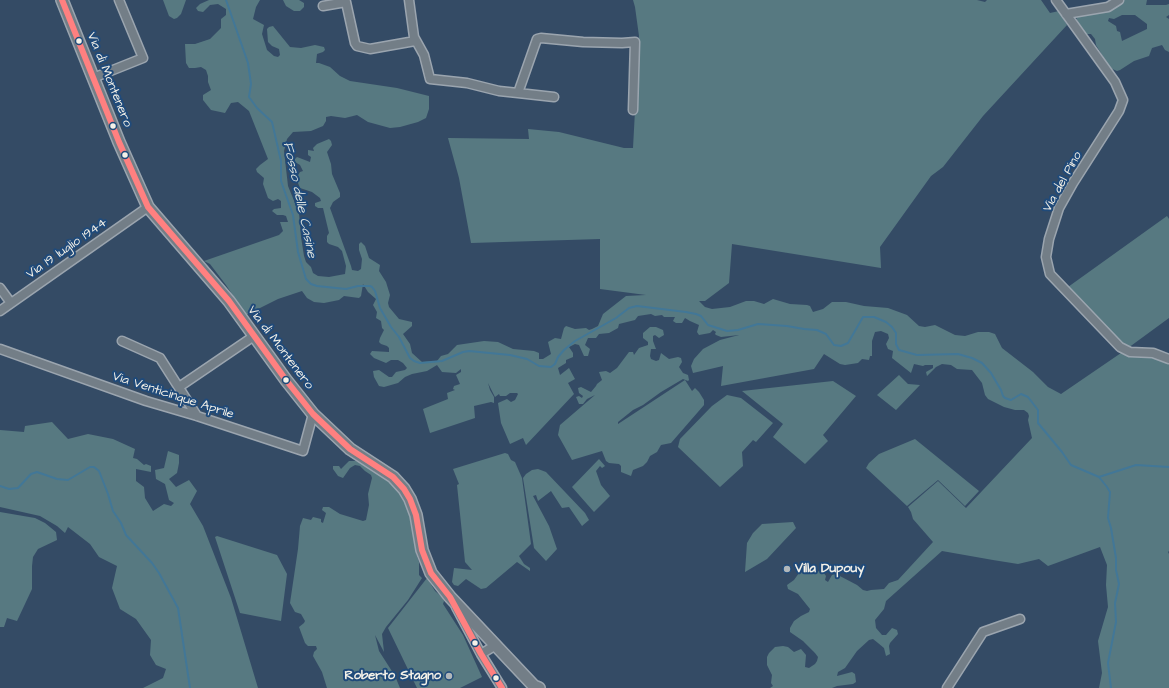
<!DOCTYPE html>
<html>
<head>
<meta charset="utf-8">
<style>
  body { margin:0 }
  canvas { display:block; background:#344b65 }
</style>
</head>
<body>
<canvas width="1169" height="688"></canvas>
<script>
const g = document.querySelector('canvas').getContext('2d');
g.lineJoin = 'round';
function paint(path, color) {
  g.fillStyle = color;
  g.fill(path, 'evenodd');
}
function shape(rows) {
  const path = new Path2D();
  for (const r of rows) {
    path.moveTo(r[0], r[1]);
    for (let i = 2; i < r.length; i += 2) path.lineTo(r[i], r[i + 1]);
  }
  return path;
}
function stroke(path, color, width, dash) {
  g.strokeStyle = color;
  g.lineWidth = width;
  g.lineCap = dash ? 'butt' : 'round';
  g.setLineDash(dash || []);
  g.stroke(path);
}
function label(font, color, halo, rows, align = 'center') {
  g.font = font + ' "Architects Daughter",sans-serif';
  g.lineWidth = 4;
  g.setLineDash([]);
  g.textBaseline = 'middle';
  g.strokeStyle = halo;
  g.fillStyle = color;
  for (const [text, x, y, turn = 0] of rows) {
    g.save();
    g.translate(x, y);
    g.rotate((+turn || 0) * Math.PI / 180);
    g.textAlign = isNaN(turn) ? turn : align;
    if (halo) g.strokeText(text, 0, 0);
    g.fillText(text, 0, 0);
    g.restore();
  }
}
const green = shape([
  [163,0,186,0,181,14,177,18,174,19,169,16],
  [209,0,260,0,256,7,253,19,264,25,262,34,267,50,274,56,278,57,280,55,279,49,272,46,268,42,267,29,269,27,273,26,290,47,301,48,315,45,324,47,325,50,323,52,317,54,316,63,319,63,330,67,340,76,350,81,397,88,429,96,429,109,426,118,418,122,400,127,390,128,368,122,357,115,345,118,331,116,326,117,326,121,323,126,311,131,293,132,287,139,284,151,288,186,299,213,301,237,304,256,306,262,311,267,313,273,318,276,329,277,345,274,346,266,342,251,338,247,329,244,327,242,327,236,329,233,323,208,318,208,315,206,315,203,321,201,320,198,312,192,300,188,298,183,297,177,300,172,303,171,300,165,295,162,295,159,297,157,310,162,311,157,308,155,308,150,314,151,313,148,317,144,329,139,331,141,332,145,327,152,331,164,332,174,340,193,340,197,333,202,330,208,351,266,352,270,358,271,361,269,362,259,359,250,359,244,361,242,365,246,369,258,380,265,379,271,386,282,390,295,388,303,389,307,399,319,412,322,412,326,403,334,410,344,412,353,422,362,437,361,441,356,448,354,457,345,484,341,498,342,513,349,534,351,539,353,539,359,543,359,551,354,548,342,555,338,561,339,564,328,566,326,575,329,586,328,589,330,592,329,598,326,603,314,626,296,646,295,600,289,600,239,471,243,459,178,448,138,529,139,528,129,559,132,624,148,633,148,639,36,635,7,633,0,977,0,985,2,987,0,1041,0,1050,13,1059,11,1067,25,983,116,943,167,931,176,880,247,881,268,732,244,729,283,705,301,699,301,705,307,712,309,730,307,746,301,754,301,764,304,773,299,790,304,807,305,810,306,813,312,823,309,832,302,846,302,864,306,888,308,907,315,919,326,925,327,935,325,955,335,965,336,978,332,989,332,995,334,1002,348,1033,372,1048,387,1061,394,1121,353,1129,355,1147,355,1169,362,1169,551,1168,552,1169,554,1169,688,1099,688,1102,673,1098,641,1108,607,1106,585,1107,565,1100,547,1048,566,1039,559,1018,564,993,560,942,551,886,601,884,609,875,620,876,628,882,635,886,635,892,628,897,630,898,634,890,643,889,646,890,654,886,656,884,648,878,643,873,639,869,640,857,651,845,668,838,672,837,676,852,672,855,674,856,682,853,684,837,686,832,688,770,688,773,686,771,683,772,675,767,665,767,657,769,653,775,647,783,646,788,647,794,652,801,649,806,655,805,667,809,668,815,664,817,661,818,657,815,653,803,641,790,632,790,628,794,621,801,616,809,612,810,609,798,594,788,589,787,585,794,580,799,573,807,571,815,574,819,571,823,572,826,576,825,580,828,582,832,575,836,574,857,585,863,590,867,591,871,590,884,589,889,583,898,580,933,542,913,519,911,512,908,507,938,481,966,508,1032,438,1028,420,1029,416,1028,413,1024,410,1015,410,1004,407,988,399,985,395,982,383,972,370,957,369,951,365,942,364,936,367,927,376,926,372,933,368,933,365,925,365,923,366,914,364,911,373,892,358,893,351,888,349,886,344,889,338,888,334,881,331,875,332,872,341,872,356,870,356,869,360,862,359,858,363,845,365,840,364,824,354,814,369,721,386,723,366,693,373,691,366,694,359,703,349,720,340,739,335,721,337,716,335,715,334,716,332,713,330,710,333,699,335,697,332,699,325,690,321,685,318,682,323,676,323,673,321,675,317,664,317,662,315,655,316,651,314,638,316,635,320,619,324,618,328,609,333,599,334,596,338,588,338,585,345,590,349,588,356,584,356,579,345,575,344,569,347,573,353,573,357,566,360,566,363,558,368,560,375,569,368,575,379,568,383,574,394,526,445,523,438,510,444,501,423,498,403,507,399,511,402,515,400,518,394,517,393,510,393,506,396,500,396,499,394,495,397,488,383,490,390,494,397,494,403,491,402,474,406,475,418,430,433,423,409,448,399,447,393,455,390,453,389,454,386,460,384,456,375,461,372,461,369,456,373,442,372,437,365,427,371,412,374,405,377,398,383,384,387,379,386,374,377,373,371,379,370,389,377,392,377,396,372,405,370,407,368,403,363,398,360,391,360,386,363,374,358,370,354,372,351,389,352,389,348,387,346,381,344,379,342,380,338,384,330,382,328,381,321,376,318,377,312,373,305,376,299,368,292,363,284,361,296,359,298,344,296,339,300,324,303,314,302,307,298,302,291,278,299,246,315,226,285,210,264,204,261,279,235,283,231,280,222,288,222,286,216,283,215,277,215,272,211,274,209,281,208,281,201,278,199,273,201,268,198,263,184,264,178,257,172,256,169,260,165,268,159,249,111,238,102,231,103,225,113,211,110,203,100,203,95,211,90,208,82,208,76,206,70,201,67,195,68,189,68,186,63,185,44,195,44,210,39,221,28,221,19,226,15,226,9,218,4,210,5,203,12,198,11,196,8,200,4],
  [283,0,299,0,304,3,304,7,300,11,294,11,286,6],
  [1120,0,1147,0,1146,5,1166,5,1169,4,1169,15,1166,17,1169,19,1169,52,1165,50,1162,45,1152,48,1149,56,1134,61,1120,70,1117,71,1110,68,1096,45,1095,39,1091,34,1082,34,1078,25,1076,14],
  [1122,15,1135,15,1147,24,1147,29,1122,41,1120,32,1117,31,1116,26,1108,21,1109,18,1114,19],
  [1167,216,1169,219,1169,318,1128,348,1123,347,1070,291,1068,287],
  [650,327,656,327,663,330,664,335,659,338,655,335,653,336,653,341,656,349,651,349,650,356,651,359,656,361,659,360,661,353,669,359,678,357,681,358,682,362,679,367,683,373,688,375,689,380,688,381,683,379,661,392,643,405,633,410,618,422,618,424,685,380,692,391,695,388,699,392,704,400,704,405,671,443,661,445,657,452,650,456,647,462,643,466,633,470,631,476,621,472,621,466,619,464,609,463,606,461,602,451,572,460,558,435,560,425,595,395,587,399,583,404,579,404,576,397,579,396,582,398,583,396,579,393,578,388,581,387,591,392,596,386,597,384,602,380,599,372,606,371,610,373,617,368,629,352,633,352,634,355,639,348,648,345,648,342,643,338,643,333],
  [899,375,908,384,920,385,896,410,877,395],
  [833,381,856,396,823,435,828,441,805,464,773,437,783,424,742,391],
  [727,395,741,398,773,423,756,442,753,440,742,452,743,466,720,487,678,447,680,439,712,406],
  [52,422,68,439,88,434,113,439,135,449,133,458,137,459,144,465,146,464,151,466,151,472,136,469,136,481,144,487,145,498,153,511,164,504,171,506,174,503,169,500,165,484,156,479,155,470,164,468,168,451,179,455,179,463,177,473,169,479,176,487,189,480,197,491,190,504,203,526,231,598,258,688,143,688,163,678,166,669,156,665,150,655,151,640,136,619,120,609,112,588,117,566,99,557,90,544,68,527,65,533,57,526,40,516,0,507,0,430,24,432,25,426],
  [915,439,979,491,965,506,938,480,907,506,866,468,869,463,879,454],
  [505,453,508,454,511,460,515,462,522,478,531,544,519,556,524,564,530,568,530,571,517,562,486,588,481,589,466,579,458,586,454,585,452,582,454,568,472,570,465,562,457,485,459,484,453,469],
  [599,459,605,466,602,468,600,466,596,471,601,485,610,496,594,512,572,487],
  [349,461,356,461,365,464,402,490,411,515,416,553,419,562,419,575,422,578,408,600,386,627,382,634,384,652,375,635,379,651,395,676,400,688,327,688,322,672,313,656,314,652,317,649,316,646,308,646,305,643,299,627,304,623,305,621,301,614,295,612,290,603,298,549,300,526,303,518,311,520,313,517,321,519,321,522,323,523,326,513,322,510,323,507,329,507,340,514,363,521,366,520,369,505,368,494,372,478,371,475,365,471,360,466,355,465,350,468,343,478,338,476,333,469,333,466,339,466,341,469],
  [538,469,546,472,585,513,589,520,582,526,569,507,562,508,551,491,538,501,536,495,533,496,549,526,557,549,546,561,534,548,523,478,526,474,532,470],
  [0,512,35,518,45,523,56,532,57,540,38,549,33,557,32,566,32,589,17,621,7,618,4,627,0,627],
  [793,522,796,528,767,559,745,572,747,543,753,533,762,524],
  [217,536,277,555,287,574,281,621,240,613,215,537],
  [427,578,435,591,443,598,444,601,443,604,463,635,482,677,460,688,417,688,388,628]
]);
const stream = shape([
  [226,0,248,63,251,84,249,97,257,108,272,122,281,161,281,181,293,215,298,252,306,279,311,284,317,286,346,289,358,286,370,286,372,287,375,291,380,308,391,327,399,337,410,358,414,361,420,363,442,361,463,352,469,351,510,355,527,359,539,366,551,367,555,364,558,357,564,350,575,341,616,318,629,308,637,306,686,312,696,314,701,316,708,325,727,331,738,330,758,324,787,326,804,329,817,330,826,334,834,345,841,346,848,343,863,317,874,317,886,322,892,327,896,333,896,344,899,350,917,355,958,354,972,358,982,363,991,373,1001,390,1003,396,1005,398,1011,400,1021,394,1028,397,1038,410,1038,423,1062,452,1071,465,1099,477,1107,487,1110,492,1108,518,1111,528,1116,558,1116,570,1119,584,1115,603,1116,622,1108,663,1111,688],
  [1099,477,1136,465,1169,467],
  [0,486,9,489,18,488,31,474,37,472,57,479,68,480,90,467,94,467,99,471,108,494,113,511,121,523,126,535,152,563,159,573,178,608,190,688]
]);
const street = shape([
  [409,0,414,37,424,55,430,79,467,83,499,91,518,93,537,39,541,38,583,42,622,43,635,42,633,110],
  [1056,0,1115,82,1123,100,1119,111,1073,183,1059,208,1049,239,1046,257,1050,274,1120,347,1130,352,1153,353,1169,359],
  [323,6,346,2,355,43,357,46,370,49,415,41],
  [1066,14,1108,7,1119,0],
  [93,78,143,58,119,0],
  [518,93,554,97],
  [0,288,11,303],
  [0,311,148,207],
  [122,341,160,358,197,416],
  [0,349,146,401,197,416,303,451,313,414],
  [179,387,254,336],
  [456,607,481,654,502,688],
  [481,654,496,645],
  [947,688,983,632,1020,619]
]);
const secondary = shape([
  [62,0,119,142,148,207,229,301,286,380,313,414,350,449,393,477,404,489,410,499,416,515,422,550,431,573,450,597,534,686,539,688]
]);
const bus1 = shape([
  [62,0,119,142,148,207,229,301,286,380,313,414,350,449,393,477,404,489,410,499,416,515,422,550,431,573,450,597,481,654,502,688]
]);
const markers = [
  [79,41,3.5,"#f4f1e8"],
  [113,126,3.5,"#f4f1e8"],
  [125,155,3.5,"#f4f1e8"],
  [286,380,3.5,"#f4f1e8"],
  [787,569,4,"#b1b7ba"],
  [475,643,3.5,"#f4f1e8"],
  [449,676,4,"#b1b7ba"],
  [496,678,3.5,"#f4f1e8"]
];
const streetNames = [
  ["Via di Montenero",109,80,68],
  ["Via del Pino",1063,182,-61],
  ["Via 19 luglio 1944",67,249,-35],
  ["Via di Montenero",280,348,53],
  ["Via Venticinque Aprile",173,396,18]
];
const poiNames = [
  ["Villa Dupouy",795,569],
  ["Roberto Stagno",441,676,"right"]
];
const waterNames = [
  ["Fosso delle Casine",299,200,78]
];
paint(green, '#577981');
stroke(stream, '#427797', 2);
stroke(street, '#9ba5af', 11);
stroke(secondary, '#9ba5af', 14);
stroke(street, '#737e87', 8);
stroke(secondary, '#737e87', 11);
stroke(bus1, '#ff8080', 6);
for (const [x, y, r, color] of markers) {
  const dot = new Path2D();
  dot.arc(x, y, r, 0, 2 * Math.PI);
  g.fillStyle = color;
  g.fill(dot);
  stroke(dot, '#1f4a7a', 1.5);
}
label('13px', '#f4f1e8', '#1f4a7a', streetNames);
label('bold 13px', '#f4f1e8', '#1f4a7a', poiNames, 'left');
label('italic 14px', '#d9dfdd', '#1f4a7a', waterNames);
</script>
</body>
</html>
